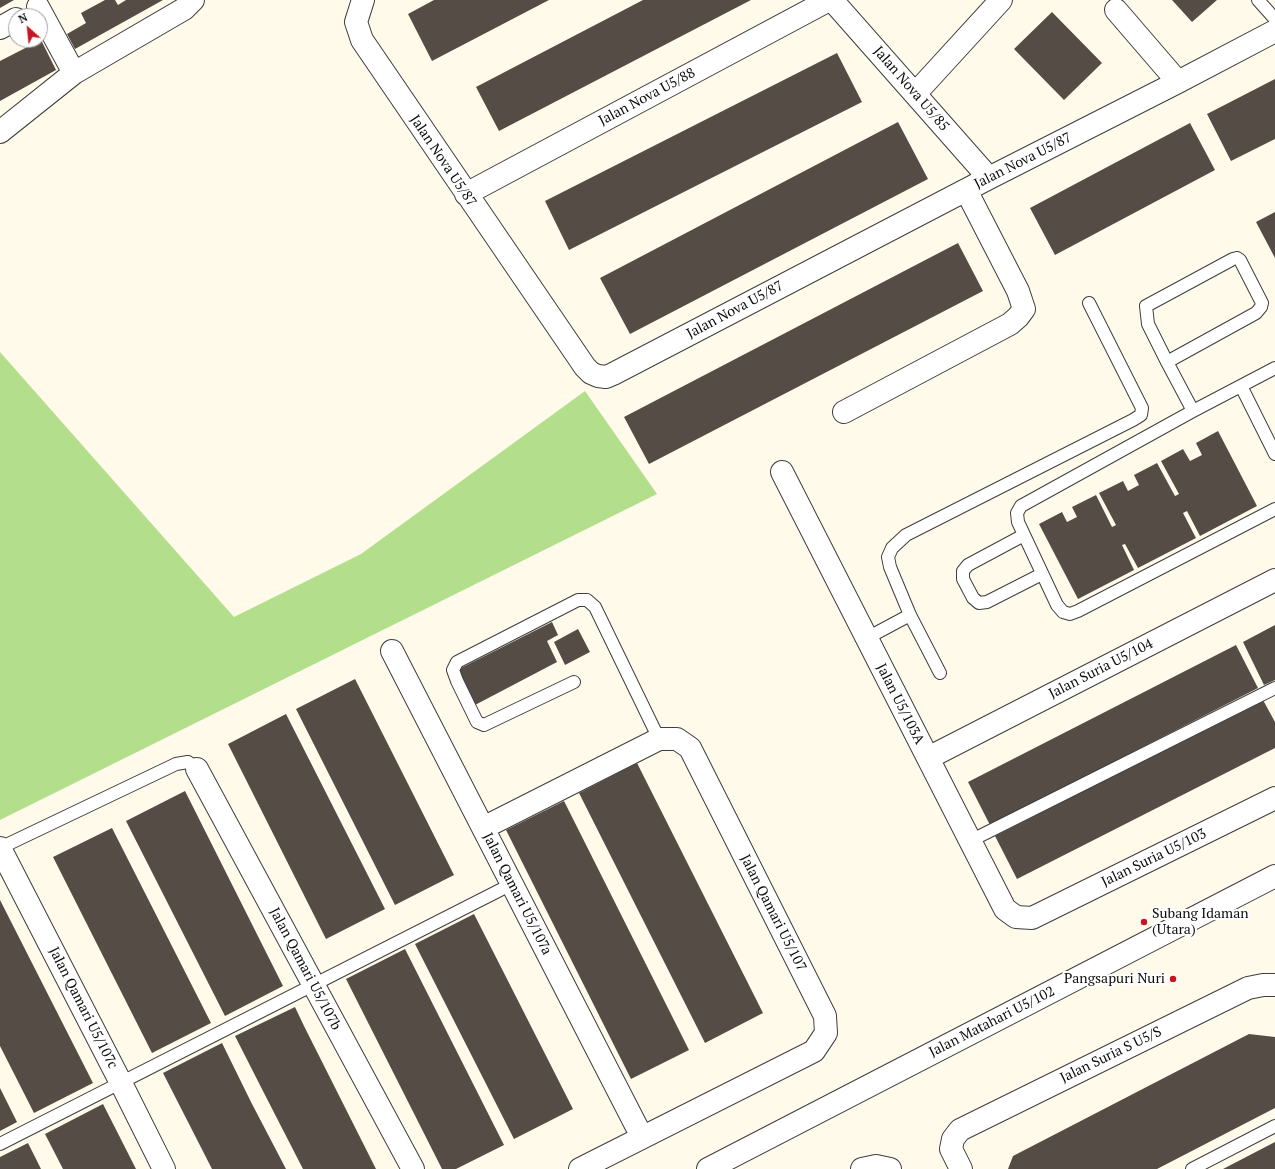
<!DOCTYPE html>
<html>
<head>
<meta charset="utf-8">
<style>
  body { margin:0 }
  #map { position:relative; width:1275px; height:1169px; overflow:hidden; background:#fffae9; font-family:"PT Serif",serif }
  canvas { display:block }
  .north { position:absolute; left:8px; top:8px; width:40px; height:40px; box-sizing:border-box; background:#fff; border:1px solid #9d9d9d; border-radius:50%; rotate:333deg; font-size:11px; font-weight:700; line-height:16px; text-align:center; color:#0b0b0b }
  .north::after { content:''; display:block; margin:auto; width:14px; height:18px; background:#c81620; clip-path:polygon(50% 0,100% 100%,50% 72%,0 100%) }
</style>
</head>
<body>
<div id="map">
<canvas width="1275" height="1169"></canvas>
<div class="north">N</div>
</div>
<script>
const g = document.querySelector('canvas').getContext('2d');
g.lineJoin = 'round';
function paint(path, color) {
  g.fillStyle = color;
  g.fill(path, 'evenodd');
}
function shape(rows) {
  const path = new Path2D();
  for (const r of rows) {
    path.moveTo(r[0], r[1]);
    for (let i = 2; i < r.length; i += 2) path.lineTo(r[i], r[i + 1]);
  }
  return path;
}
function stroke(path, color, width, dash) {
  g.strokeStyle = color;
  g.lineWidth = width;
  g.lineCap = dash ? 'butt' : 'round';
  g.setLineDash(dash || []);
  g.stroke(path);
}
function label(font, color, halo, rows, align = 'center') {
  g.font = font + ' "PT Serif",serif';
  g.lineWidth = 4;
  g.setLineDash([]);
  g.textBaseline = 'middle';
  g.strokeStyle = halo;
  g.fillStyle = color;
  for (const [text, x, y, turn = 0] of rows) {
    g.save();
    g.translate(x, y);
    g.rotate((+turn || 0) * Math.PI / 180);
    g.textAlign = isNaN(turn) ? turn : align;
    if (halo) g.strokeText(text, 0, 0);
    g.fillText(text, 0, 0);
    g.restore();
  }
}
const forest = shape([
  [0,352,234,617,361,554,585,391,657,494,0,820]
]);
const building = shape([
  [0,0,14,0,0,8],
  [105,0,115,0,118,5,126,0,163,0,75,49,67,34,86,23,81,13],
  [434,0,549,0,432,61,408,14],
  [643,0,751,0,499,131,476,87],
  [1172,0,1217,0,1192,22],
  [1052,12,1102,63,1064,100,1014,49],
  [41,40,56,70,0,101,0,61],
  [837,53,862,102,569,250,545,201],
  [1275,79,1275,139,1231,161,1207,114],
  [898,122,928,179,630,334,600,278],
  [1190,123,1215,170,1055,255,1030,208],
  [1275,212,1275,258,1256,222],
  [958,243,983,291,649,464,624,417],
  [1218,431,1257,506,1200,536,1187,511,1183,513,1196,538,1138,568,1125,544,1122,545,1134,570,1078,599,1039,524,1062,512,1067,522,1077,517,1072,507,1096,495,1112,527,1116,525,1099,493,1123,481,1128,491,1139,485,1134,475,1157,463,1175,496,1179,494,1161,461,1183,449,1190,461,1202,455,1196,443],
  [552,622,558,635,547,641,557,662,475,705,457,670],
  [1275,625,1275,680,1264,685,1243,642],
  [578,629,590,652,565,665,554,642],
  [1236,645,1258,688,990,825,968,782],
  [355,679,454,875,395,905,296,709],
  [1263,700,1275,722,1275,748,1017,879,995,836],
  [286,714,385,909,326,939,228,744],
  [637,763,763,1013,705,1043,579,793],
  [185,791,283,986,225,1016,126,821],
  [564,801,689,1050,631,1079,506,830],
  [112,828,211,1023,152,1053,53,857],
  [0,900,93,1083,34,1113,0,1046],
  [474,914,573,1109,514,1139,415,944],
  [405,949,504,1145,456,1169,442,1169,346,979],
  [295,1007,304,1026,376,1169,303,1169,265,1095,235,1036],
  [1249,1034,1275,1037,1275,1108,1157,1169,1008,1169,1013,1156],
  [222,1043,251,1102,286,1169,212,1169,163,1073],
  [0,1088,17,1122,0,1131],
  [103,1104,136,1169,63,1169,45,1134],
  [1275,1142,1275,1169,1223,1169],
  [28,1143,41,1169,0,1169,0,1157]
]);
const lane = shape([
  [1258,0,1275,19],
  [1237,258,1240,260,1262,303,1261,307,1256,313,1167,362,1148,324,1146,306,1233,259,1237,258],
  [1167,362,1193,411],
  [1275,368,1193,411,1021,506,1017,513,1018,522,1057,605,1063,612,1070,614,1078,611,1275,509],
  [1241,386,1275,454],
  [1024,535,968,565,963,571,963,579,973,598,979,603,987,602,1042,574],
  [867,638,910,615],
  [940,673,910,615,890,567,888,557,892,548,906,535,1133,420,1141,415,1142,408,1089,303],
  [574,682,484,725,477,722,457,681,453,670,457,662,578,600,587,600,595,607,659,739],
  [970,841,1275,688],
  [0,848,176,764,188,762,197,769],
  [0,1144,512,884],
  [1192,1169,1275,1126]
]);
const street = shape([
  [363,0,356,22,362,40,585,367,591,373,598,376,606,377,613,374,989,178,1178,82,1275,31],
  [832,0,989,178],
  [38,7,74,73],
  [1116,10,1178,82],
  [0,28,16,19],
  [915,94,1001,0],
  [0,132,74,73,184,9,193,0],
  [466,194,829,0],
  [844,412,1010,324,1018,317,1024,309,1018,291,966,190],
  [782,472,1005,909,1016,917,1032,918,1275,798],
  [392,651,642,1137],
  [928,758,1275,580],
  [197,769,413,1169],
  [483,828,659,739,677,739,690,748,825,1016,826,1033,814,1051,580,1169],
  [0,848,121,1083,164,1169],
  [708,1169,1275,876],
  [862,1169,876,1166,890,1169],
  [961,1169,951,1149,953,1139,960,1130,1248,988,1263,985,1275,985]
]);
const markers = [
  [1144,922,4,"#c81620"],
  [1173,979,4,"#c81620"]
];
const streetNames = [
  ["Jalan Nova U5/85",911,89,49],
  ["Jalan Nova U5/88",647,97,-28],
  ["Jalan Nova U5/87",443,161,56],
  ["Jalan Nova U5/87",1023,161,-27],
  ["Jalan Nova U5/87",735,310,-28],
  ["Jalan Suria U5/104",1101,669,-27],
  ["Jalan U5/103A",900,704,63],
  ["Jalan Suria U5/103",1154,858,-26],
  ["Jalan Qamari U5/107a",517,894,63],
  ["Jalan Qamari U5/107",773,913,63],
  ["Jalan Qamari U5/107b",305,969,62],
  ["Jalan Qamari U5/107c",83,1008,63],
  ["Jalan Matahari U5/102",992,1022,-27],
  ["Jalan Suria S U5/S",1111,1055,-26]
];
const poiNames = [
  ["Subang Idaman",1152,914],
  ["(Utara)",1152,930],
  ["Pangsapuri Nuri",1165,979,"right"]
];
paint(forest, '#b3df8c');
paint(building, '#554c46');
stroke(lane, '#3e3e3e', 14);
stroke(street, '#3e3e3e', 24);
stroke(lane, '#fff', 12);
stroke(street, '#fff', 22);
for (const [x, y, r, color] of markers) {
  const dot = new Path2D();
  dot.arc(x, y, r, 0, 2 * Math.PI);
  g.fillStyle = color;
  g.fill(dot);
  stroke(dot, '#fff', 1.5);
}
label('14px', '#0b0b0b', '#fff', streetNames);
label('14px', '#0b0b0b', '#fff', poiNames, 'left');
</script>
</body>
</html>
